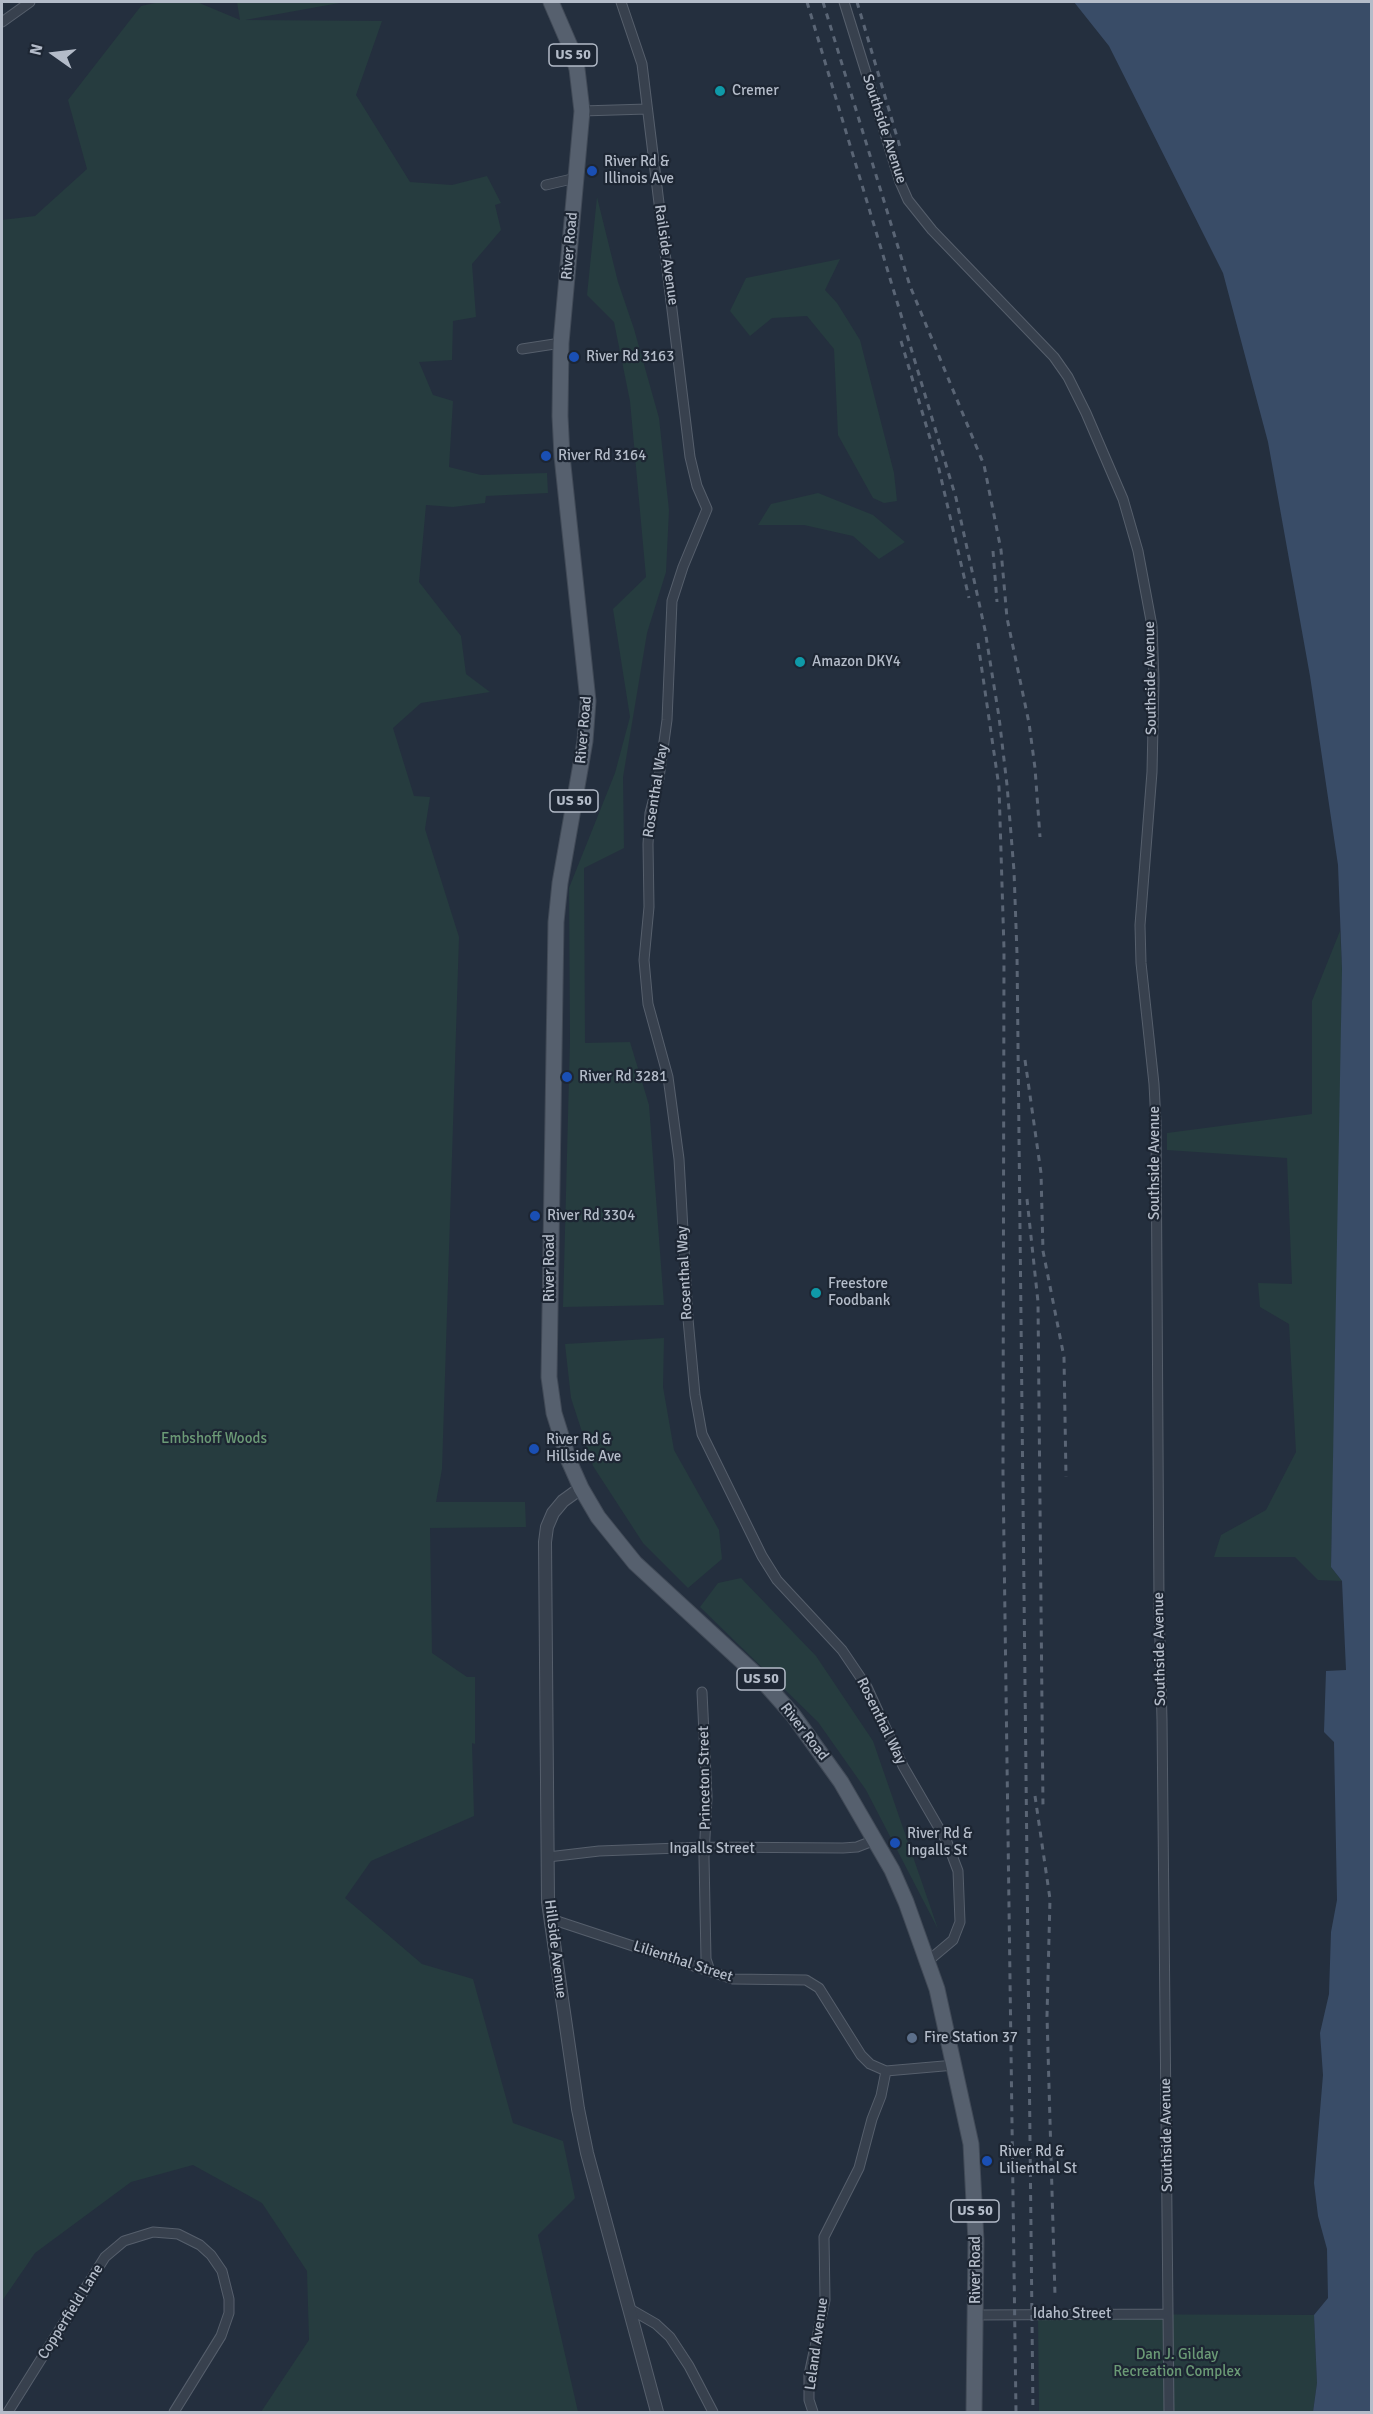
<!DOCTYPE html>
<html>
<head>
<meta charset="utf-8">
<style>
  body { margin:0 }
  #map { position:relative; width:1373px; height:2414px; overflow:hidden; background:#242f3e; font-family:Signika,sans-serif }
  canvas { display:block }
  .frame { position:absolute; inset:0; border:3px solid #b4bcc9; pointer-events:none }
  .north { position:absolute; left:24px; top:24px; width:60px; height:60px; -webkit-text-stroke:4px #1d2633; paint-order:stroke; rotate:284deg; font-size:16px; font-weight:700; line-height:24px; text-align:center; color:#b4bcc9 }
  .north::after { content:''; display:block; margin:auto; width:21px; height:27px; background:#b4bcc9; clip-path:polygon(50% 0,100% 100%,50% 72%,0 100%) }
</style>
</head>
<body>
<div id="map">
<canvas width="1373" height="2414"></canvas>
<div class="frame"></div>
<div class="north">N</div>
</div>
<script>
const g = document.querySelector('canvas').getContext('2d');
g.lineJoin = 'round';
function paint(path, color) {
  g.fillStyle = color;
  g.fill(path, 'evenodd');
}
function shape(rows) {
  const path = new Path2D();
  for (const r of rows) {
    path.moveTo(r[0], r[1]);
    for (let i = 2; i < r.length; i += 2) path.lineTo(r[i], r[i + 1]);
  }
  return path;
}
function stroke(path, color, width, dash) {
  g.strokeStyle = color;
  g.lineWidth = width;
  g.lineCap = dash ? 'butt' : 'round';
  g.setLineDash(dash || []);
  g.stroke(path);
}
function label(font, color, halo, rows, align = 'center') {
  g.font = font + ' Signika,sans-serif';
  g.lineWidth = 4.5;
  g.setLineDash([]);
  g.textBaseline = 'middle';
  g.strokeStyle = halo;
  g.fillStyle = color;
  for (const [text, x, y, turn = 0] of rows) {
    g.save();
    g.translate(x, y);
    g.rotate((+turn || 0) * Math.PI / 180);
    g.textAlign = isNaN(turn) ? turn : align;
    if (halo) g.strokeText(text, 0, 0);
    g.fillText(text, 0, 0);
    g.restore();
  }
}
const green = shape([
  [160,2,197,2,240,20,237,2,345,2,245,20,382,21,356,95,410,182,452,185,487,176,501,203,495,205,501,230,472,264,476,317,453,321,452,360,419,362,433,395,453,401,449,467,481,475,547,473,548,493,486,496,485,503,453,507,426,505,419,582,461,636,466,674,490,692,421,703,393,728,414,796,430,797,425,829,459,937,442,1469,436,1502,525,1502,526,1527,430,1528,432,1653,467,1677,475,1677,475,1744,472,1743,474,1816,371,1861,345,1898,422,1964,473,1979,513,2123,563,2141,575,2198,538,2235,578,2412,261,2412,309,2340,307,2271,262,2203,193,2165,131,2182,35,2253,2,2301,2,220,35,216,87,169,68,100,141,6],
  [597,197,618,282,634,329,659,418,669,510,666,572,647,633,623,777,624,848,584,868,585,1043,630,1042,649,1105,664,1305,563,1307,570,1040,569,888,615,773,630,717,613,609,646,577,630,401,614,322,587,295],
  [840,259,825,290,837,303,860,340,894,473,897,501,884,503,873,498,838,435,834,349,807,316,772,318,750,336,730,311,746,278],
  [818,493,873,515,905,542,879,559,853,536,804,525,758,525,771,504],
  [1340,931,1342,969,1340,1196,1331,1567,1342,1581,1318,1580,1295,1557,1214,1557,1221,1535,1266,1510,1296,1452,1289,1324,1260,1307,1258,1283,1292,1284,1287,1158,1167,1150,1167,1133,1312,1114,1312,1001],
  [664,1338,663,1387,674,1450,719,1530,722,1559,688,1588,643,1543,593,1466,571,1398,565,1344],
  [741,1578,816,1656,873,1741,938,1929,866,1790,818,1722,700,1607,718,1583],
  [1038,2314,1314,2315,1317,2383,1313,2412,1039,2412]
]);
const water = shape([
  [1074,2,1371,2,1371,2412,1313,2412,1317,2383,1314,2315,1328,2298,1327,2249,1318,2216,1314,2183,1323,2075,1320,2033,1329,1994,1331,1932,1337,1900,1334,1742,1324,1732,1326,1671,1346,1670,1342,1581,1331,1567,1342,969,1338,865,1310,676,1268,442,1223,273,1109,46]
]);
const minor = shape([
  [621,2,642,64,690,457,697,486,707,509,683,567,672,601,667,720,659,778,650,813,648,844,649,907,644,960,648,1004,668,1077,679,1159,688,1319,695,1395,702,1434,762,1556,777,1580,842,1650,867,1687,903,1766,947,1842,958,1871,960,1922,953,1940,928,1961],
  [844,2,900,182,908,200,932,230,1054,357,1068,377,1086,413,1123,499,1138,551,1152,626,1154,680,1152,772,1140,925,1141,963,1154,1084,1156,1123,1159,1606,1162,1720,1169,2412],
  [2,22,30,2],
  [582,111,647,109],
  [546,185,576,178],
  [522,349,561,343],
  [702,1692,707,1797,704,1857,706,1959,710,1971],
  [548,1857,599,1851,706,1847,843,1848,857,1847,875,1840],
  [551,1919,733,1979,806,1980,819,1988,861,2055,870,2064,886,2071,955,2065],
  [630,2309,656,2324,670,2337,689,2366,713,2412],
  [975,2315,1168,2314],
  [8,2412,105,2257,124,2241,153,2232,178,2234,200,2245,211,2255,222,2271,229,2299,229,2313,221,2336,174,2412],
  [813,2412,809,2400,809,2375,825,2300,824,2237,859,2168,872,2119,881,2096,886,2071]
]);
const tertiary = shape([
  [581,1488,563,1501,553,1513,547,1527,545,1542,548,1902,578,2109,587,2153,657,2412]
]);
const primary = shape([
  [551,2,570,46,577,69,582,111,561,343,560,416,562,456,588,701,585,741,560,883,556,922,549,1377,554,1413,569,1461,581,1488,598,1517,635,1563,761,1679,793,1715,841,1782,892,1870,906,1902,937,1989,971,2144,976,2241,974,2412]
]);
const rail = shape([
  [807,2,956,498,985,630,999,717,1007,785,1014,871,1017,954,1033,2412],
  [823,2,910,286,984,465,1001,550,1007,618,1029,723,1035,768,1040,837],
  [857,2,900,147],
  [901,341,938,465,969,598],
  [993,551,997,602],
  [978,643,999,787,1004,949,1003,1473,1016,2412],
  [1025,1060,1041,1173,1043,1251,1064,1357,1066,1477],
  [1027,1199,1038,1302,1043,1807],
  [1035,1796,1050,1899,1047,2016,1055,2296]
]);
const markers = [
  [720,91,6,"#0f9aa8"],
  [592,171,6,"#1a4fb4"],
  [574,357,6,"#1a4fb4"],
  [546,456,6,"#1a4fb4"],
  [800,662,6,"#0f9aa8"],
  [567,1077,6,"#1a4fb4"],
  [535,1216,6,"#1a4fb4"],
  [816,1293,6,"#0f9aa8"],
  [534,1449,6,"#1a4fb4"],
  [895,1843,6,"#1a4fb4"],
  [912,2038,6,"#5c6f8a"],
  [987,2161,6,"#1a4fb4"]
];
const shields = [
  [573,55,48],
  [574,801,48],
  [761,1679,48],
  [975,2211,48]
];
const shieldNames = [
  ["US 50",573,55],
  ["US 50",574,801],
  ["US 50",761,1679],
  ["US 50",975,2211]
];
const poiNames = [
  ["Cremer",732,91],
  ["River Rd &",604,162],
  ["Illinois Ave",604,179],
  ["River Rd 3163",586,357],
  ["River Rd 3164",558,456],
  ["Amazon DKY4",812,662],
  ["River Rd 3281",579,1077],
  ["River Rd 3304",547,1216],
  ["Freestore",828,1284],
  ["Foodbank",828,1301],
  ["River Rd &",546,1440],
  ["Hillside Ave",546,1457],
  ["River Rd &",907,1834],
  ["Ingalls St",907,1851],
  ["Fire Station 37",924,2038],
  ["River Rd &",999,2152],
  ["Lilienthal St",999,2169]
];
const streetNames = [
  ["Southside Avenue",884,129,72],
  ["River Road",570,246,-85],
  ["Railside Avenue",666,255,82],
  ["Southside Avenue",1151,678,-91],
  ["River Road",584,730,-85],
  ["Rosenthal Way",656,791,-81],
  ["Southside Avenue",1155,1163,-90],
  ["River Road",550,1268,-90],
  ["Rosenthal Way",685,1273,-93],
  ["Southside Avenue",1160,1649,-91],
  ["Rosenthal Way",881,1721,64],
  ["River Road",804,1732,52],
  ["Princeton Street",705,1778,-91],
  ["Ingalls Street",712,1849],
  ["Hillside Avenue",555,1949,83],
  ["Lilienthal Street",683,1962,18],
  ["Southside Avenue",1167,2135,-91],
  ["River Road",976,2270,-90],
  ["Copperfield Lane",71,2312,-58],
  ["Idaho Street",1072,2314],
  ["Leland Avenue",817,2344,-82]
];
const parkNames = [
  ["Embshoff Woods",214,1439],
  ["Dan J. Gilday",1177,2355],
  ["Recreation Complex",1177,2372]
];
paint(green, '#263c3f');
paint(water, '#394c67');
stroke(minor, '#565f6c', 11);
stroke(tertiary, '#565f6c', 14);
stroke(primary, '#414a57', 17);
stroke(minor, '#38414e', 9);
stroke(tertiary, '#38414e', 12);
stroke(primary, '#56606e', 15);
stroke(rail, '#5a6575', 3, [6, 6]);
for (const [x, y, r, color] of markers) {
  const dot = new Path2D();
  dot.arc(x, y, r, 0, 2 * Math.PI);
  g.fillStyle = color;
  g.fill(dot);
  stroke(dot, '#1d2633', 2);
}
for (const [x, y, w] of shields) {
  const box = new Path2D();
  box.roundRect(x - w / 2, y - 11, w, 22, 4.5);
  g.fillStyle = '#1d2633';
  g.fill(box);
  stroke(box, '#b4bcc9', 1.5);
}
label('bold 14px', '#b4bcc9', null, shieldNames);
label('15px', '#b4bcc9', '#1d2633', poiNames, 'left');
label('15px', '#b4bcc9', '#1d2633', streetNames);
label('15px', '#6b9a76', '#1d2633', parkNames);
</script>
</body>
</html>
